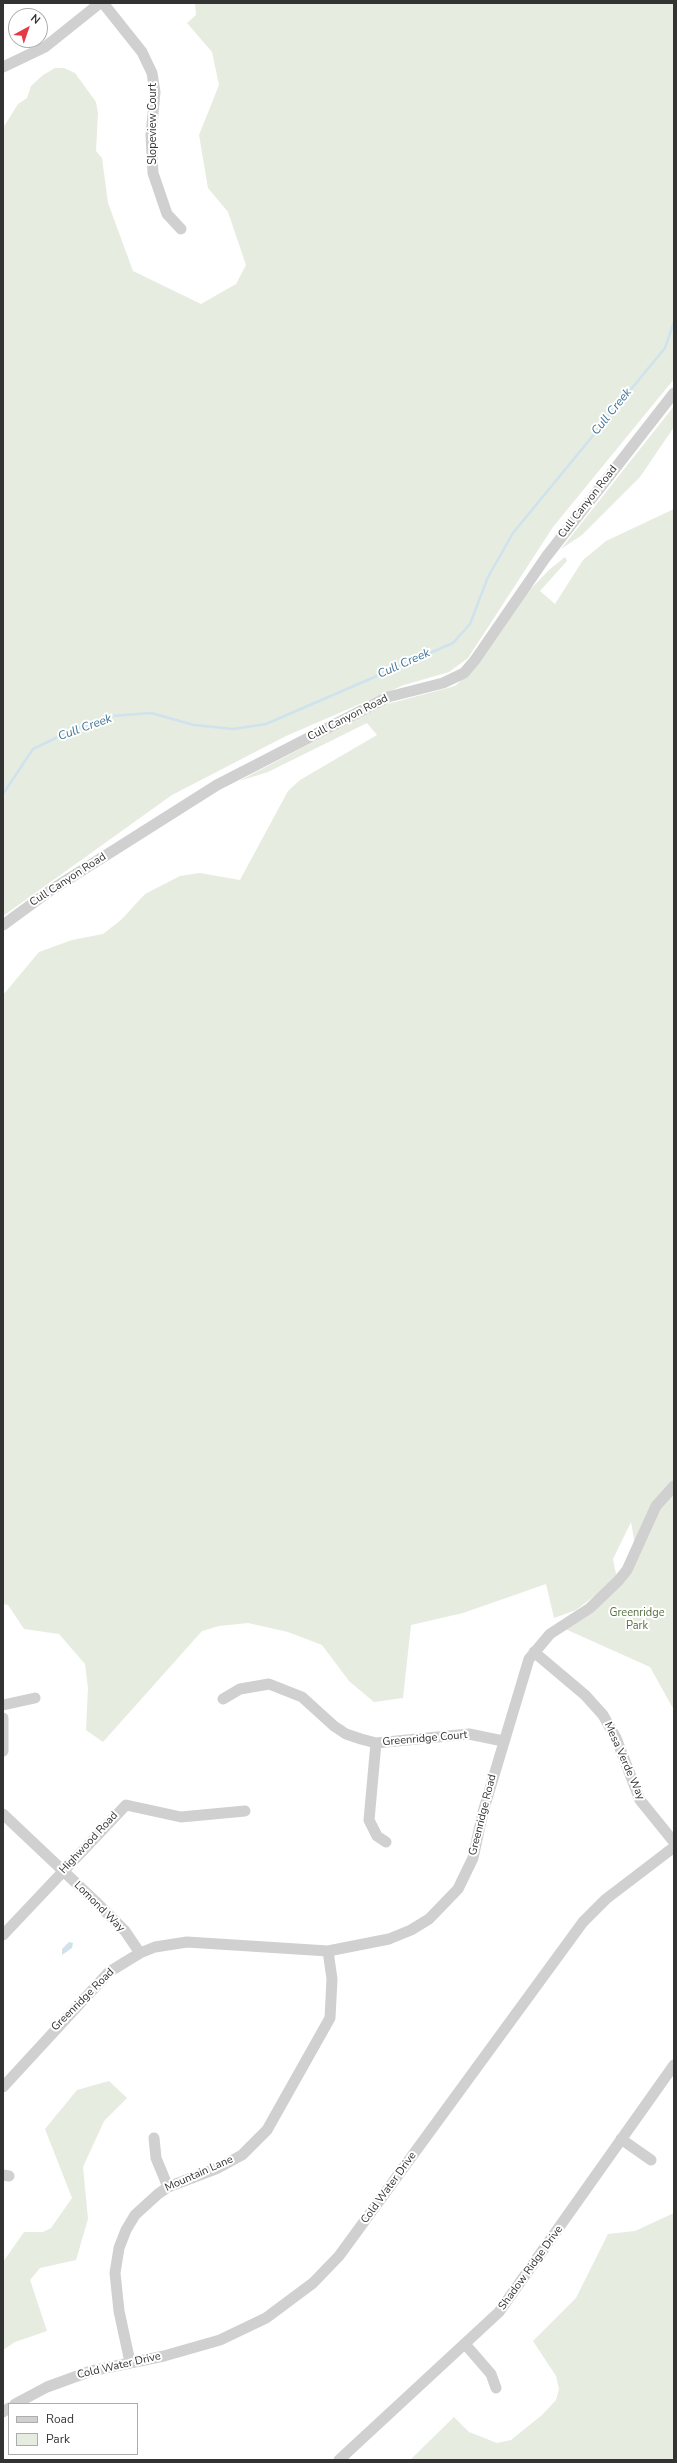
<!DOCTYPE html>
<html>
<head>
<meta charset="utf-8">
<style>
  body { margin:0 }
  #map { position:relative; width:677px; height:2463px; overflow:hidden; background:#fff; font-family:"Nunito Sans",sans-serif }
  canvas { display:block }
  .frame { position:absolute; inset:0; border:4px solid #333; pointer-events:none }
  .legend { position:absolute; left:8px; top:2403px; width:130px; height:52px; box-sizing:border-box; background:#fff; border:1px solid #adadad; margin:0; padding:5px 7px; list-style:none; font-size:12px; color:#333 }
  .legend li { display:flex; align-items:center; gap:8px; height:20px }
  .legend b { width:20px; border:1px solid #adadad }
  .north { position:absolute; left:8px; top:8px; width:40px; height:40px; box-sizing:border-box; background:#fff; border:1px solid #adadad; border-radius:50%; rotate:40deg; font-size:11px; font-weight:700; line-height:16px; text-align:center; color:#333 }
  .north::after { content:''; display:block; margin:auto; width:14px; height:18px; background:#e63946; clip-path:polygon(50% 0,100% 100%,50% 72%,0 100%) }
</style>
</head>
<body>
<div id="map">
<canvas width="677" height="2463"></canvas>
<div class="frame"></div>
<ul class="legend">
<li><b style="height:5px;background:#d0d0d0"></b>Road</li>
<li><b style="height:11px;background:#e6ecdf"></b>Park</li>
</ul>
<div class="north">N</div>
</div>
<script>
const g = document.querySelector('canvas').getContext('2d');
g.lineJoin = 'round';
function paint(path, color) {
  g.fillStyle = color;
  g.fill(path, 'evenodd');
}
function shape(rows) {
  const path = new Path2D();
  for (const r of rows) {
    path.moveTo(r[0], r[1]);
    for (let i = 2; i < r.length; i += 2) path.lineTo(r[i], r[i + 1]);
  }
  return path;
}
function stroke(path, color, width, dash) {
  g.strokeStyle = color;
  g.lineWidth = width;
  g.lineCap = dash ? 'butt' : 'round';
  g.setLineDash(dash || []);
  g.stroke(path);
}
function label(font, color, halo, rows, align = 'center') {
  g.font = font + ' "Nunito Sans",sans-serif';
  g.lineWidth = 4;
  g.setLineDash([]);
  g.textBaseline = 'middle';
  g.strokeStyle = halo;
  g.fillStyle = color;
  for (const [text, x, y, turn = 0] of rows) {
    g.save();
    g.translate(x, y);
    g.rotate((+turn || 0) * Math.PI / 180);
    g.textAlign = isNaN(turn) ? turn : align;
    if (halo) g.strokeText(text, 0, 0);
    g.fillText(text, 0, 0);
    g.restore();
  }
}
const green = shape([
  [195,3,674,3,674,379,553,527,468,658,449,672,404,685,286,736,172,795,3,916,3,128,18,104,27,98,31,86,43,75,55,68,64,68,75,73,96,102,98,113,96,151,102,158,108,203,133,271,201,304,236,284,246,265,228,212,208,188,199,135,219,85,212,52,187,23,196,15],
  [674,406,674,427,640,477,582,535,561,549],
  [674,509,674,1710,650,1667,563,1628,582,1617,600,1603,630,1570,637,1556,631,1522,613,1559,617,1579,576,1610,554,1618,546,1584,463,1613,411,1625,403,1698,374,1702,349,1681,322,1645,288,1632,248,1623,219,1626,202,1631,103,1742,86,1730,88,1688,85,1664,59,1634,24,1629,8,1605,3,1604,3,995,39,952,72,940,103,934,121,920,145,894,180,876,200,873,240,880,288,791,300,780,377,735,367,723,268,772,239,781,384,705,455,686,477,666,525,595,549,570,565,557,567,561,540,591,555,604,583,560,606,541],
  [109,2081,127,2098,104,2121,83,2167,88,2219,76,2260,40,2268,30,2280,47,2331,15,2342,3,2350,3,2262,24,2232,43,2232,51,2228,72,2198,45,2129,77,2090],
  [674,2213,674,2460,410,2460,454,2417,469,2432,497,2443,511,2440,542,2415,556,2400,559,2389,556,2376,533,2341,576,2298,608,2234,635,2231]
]);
const water = shape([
  [69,1942,73,1943,72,1948,62,1955,62,1949]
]);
const stream = shape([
  [3,794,33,749,64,734,112,716,151,713,194,725,233,729,266,724,453,643,470,624,488,577,513,533,665,348,674,322]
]);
const minor = shape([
  [103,3,142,52,152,73,155,92,151,135,153,173,167,214,181,229],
  [3,67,45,47,100,3],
  [3,925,51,890,217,785,388,697,443,683,464,673,475,660,546,557,674,393],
  [534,1652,585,1695,603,1715,616,1738,640,1800,674,1842],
  [223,1699,240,1689,269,1684,302,1697,334,1726,346,1734,361,1739,376,1743,469,1734,503,1741],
  [3,1705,35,1698],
  [3,1718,3,1751],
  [376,1743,369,1820,377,1836,386,1842],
  [3,1814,95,1901,125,1931,140,1953],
  [3,1935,126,1805,181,1817,245,1811],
  [3,2087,109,1972,140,1953,155,1947,187,1942,328,1951,389,1939,411,1930,429,1919,458,1889,473,1858,483,1812,529,1659,550,1634,590,1608,618,1581,627,1570,656,1506,674,1486],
  [154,2138,156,2158,168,2187],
  [621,2139,651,2160],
  [3,2175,9,2176],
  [465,2344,491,2374,496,2388],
  [130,2362,119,2311,115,2273,119,2248,126,2230,135,2215,158,2194,168,2187,218,2168,242,2155,267,2130,330,2018,332,1979,328,1951],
  [15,2404,47,2387,91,2371,164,2356,220,2340,266,2318,313,2283,339,2256,583,1922,606,1899,674,1847],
  [3,2412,9,2408],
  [339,2460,499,2312,674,2065]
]);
const streetNames = [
  ["Slopeview Court",153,124,-90],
  ["Cull Canyon Road",588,502,-52],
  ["Cull Canyon Road",348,718,-27],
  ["Cull Canyon Road",68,880,-33],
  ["Greenridge Court",425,1739,-5],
  ["Mesa Verde Way",624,1761,66],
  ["Greenridge Road",483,1815,-76],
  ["Highwood Road",89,1843,-47],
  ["Lomond Way",99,1907,45],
  ["Greenridge Road",83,2000,-45],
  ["Mountain Lane",199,2174,-24],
  ["Cold Water Drive",389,2188,-54],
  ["Shadow Ridge Drive",531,2268,-54],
  ["Cold Water Drive",119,2366,-13]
];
const parkNames = [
  ["Greenridge",637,1613],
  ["Park",637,1626]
];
const waterNames = [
  ["Cull Creek",612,412,-51],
  ["Cull Creek",404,664,-24],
  ["Cull Creek",85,728,-20]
];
paint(green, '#e6ecdf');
paint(water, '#cfe2ee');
stroke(stream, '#cfe2ee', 2.5);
stroke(minor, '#d0d0d0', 11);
label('11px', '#333', '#fff', streetNames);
label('11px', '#56703f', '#fff', parkNames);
label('italic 12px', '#3f7597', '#fff', waterNames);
</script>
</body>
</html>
